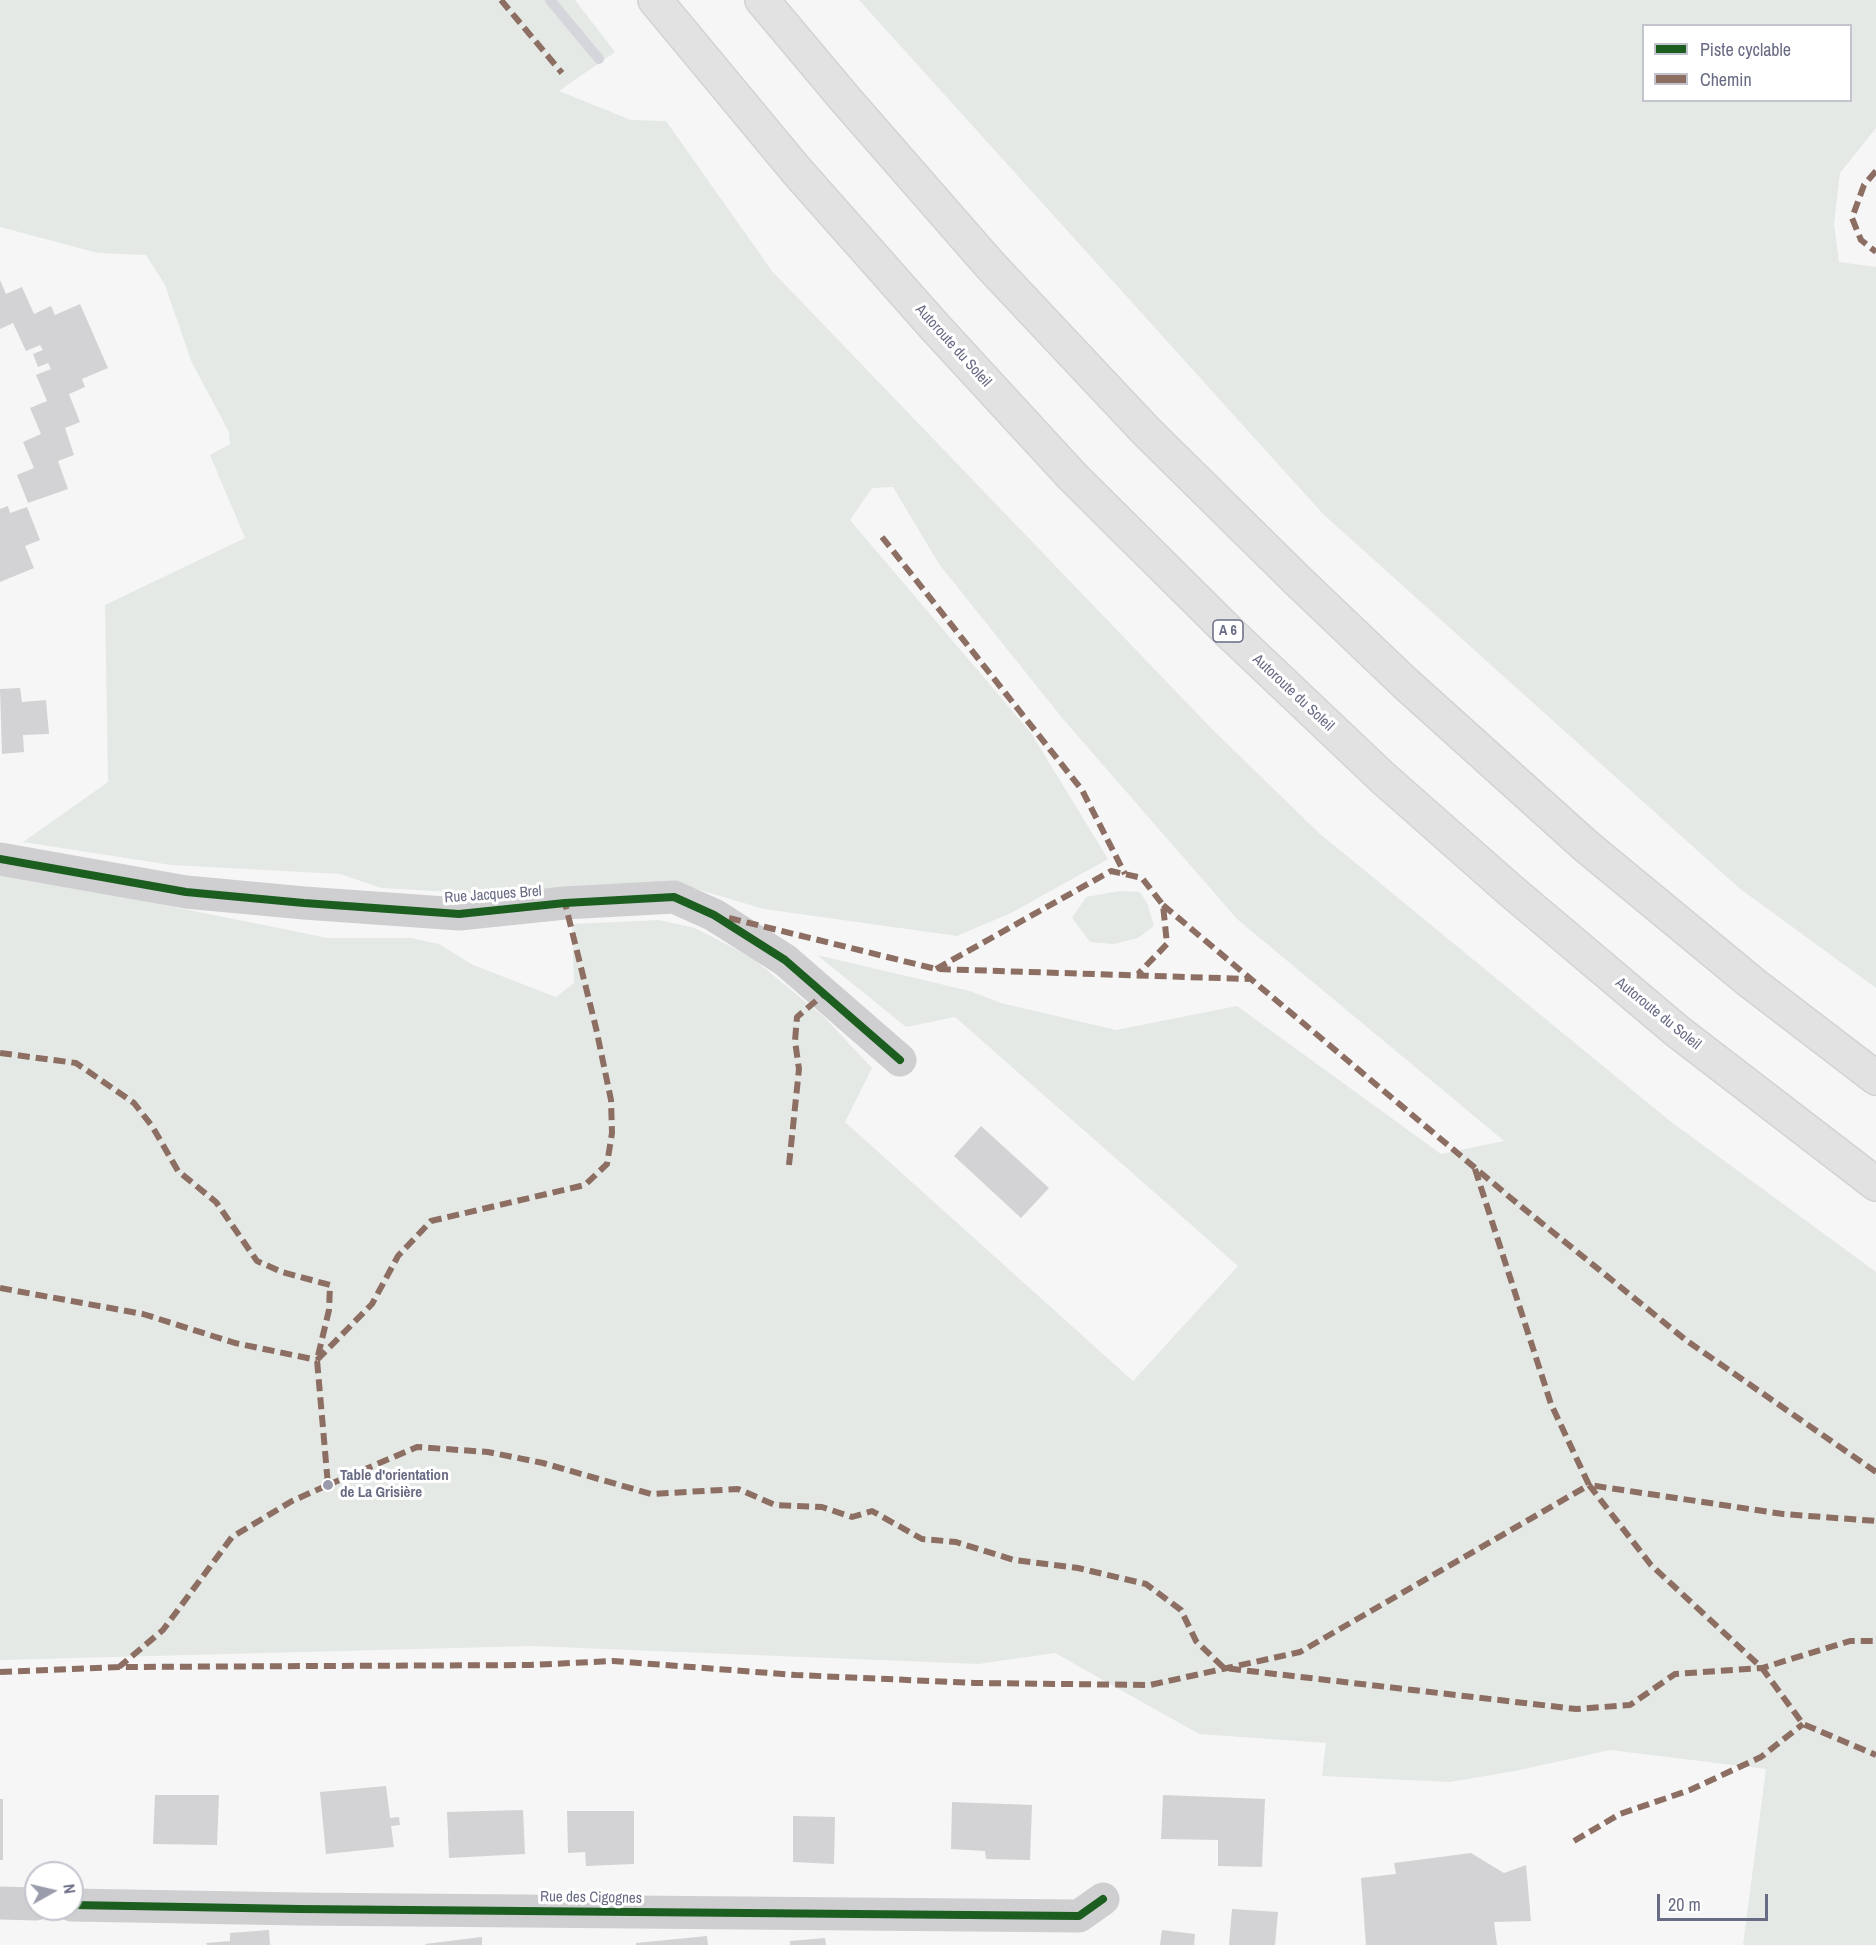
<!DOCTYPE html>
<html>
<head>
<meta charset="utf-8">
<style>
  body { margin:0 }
  #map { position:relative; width:1876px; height:1945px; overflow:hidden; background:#f6f6f6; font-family:"Archivo Narrow",sans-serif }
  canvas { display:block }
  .legend { position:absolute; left:1642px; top:24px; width:210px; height:78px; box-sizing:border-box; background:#fff; border:2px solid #c3c4ce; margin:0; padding:8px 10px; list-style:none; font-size:18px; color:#686b84 }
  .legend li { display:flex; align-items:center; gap:12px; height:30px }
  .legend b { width:30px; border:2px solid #c3c4ce }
  .north { position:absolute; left:24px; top:1861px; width:60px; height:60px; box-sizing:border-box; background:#fff; border:2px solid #c3c4ce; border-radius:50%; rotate:82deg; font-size:16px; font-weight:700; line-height:24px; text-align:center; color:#686b84 }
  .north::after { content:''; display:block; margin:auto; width:21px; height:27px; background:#9a9cac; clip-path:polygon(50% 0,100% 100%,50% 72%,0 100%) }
  .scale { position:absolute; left:1657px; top:1894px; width:111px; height:27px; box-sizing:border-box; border:3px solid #686b84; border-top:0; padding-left:8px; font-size:18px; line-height:21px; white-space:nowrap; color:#686b84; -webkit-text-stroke:4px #fff; paint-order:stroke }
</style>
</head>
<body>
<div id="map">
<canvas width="1876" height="1945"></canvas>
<ul class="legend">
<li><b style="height:8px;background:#1b5e20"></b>Piste cyclable</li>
<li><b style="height:8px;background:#8d6e63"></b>Chemin</li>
</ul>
<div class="north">N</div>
<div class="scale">20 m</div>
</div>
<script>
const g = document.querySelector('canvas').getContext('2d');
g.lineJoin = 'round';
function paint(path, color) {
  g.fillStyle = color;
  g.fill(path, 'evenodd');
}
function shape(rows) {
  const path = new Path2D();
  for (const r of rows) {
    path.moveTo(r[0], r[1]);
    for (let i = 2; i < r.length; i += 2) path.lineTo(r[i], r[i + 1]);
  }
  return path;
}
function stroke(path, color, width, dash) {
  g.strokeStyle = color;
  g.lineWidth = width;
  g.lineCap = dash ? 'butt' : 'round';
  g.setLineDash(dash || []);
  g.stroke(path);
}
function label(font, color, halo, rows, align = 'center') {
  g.font = font + ' "Archivo Narrow",sans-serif';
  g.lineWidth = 6;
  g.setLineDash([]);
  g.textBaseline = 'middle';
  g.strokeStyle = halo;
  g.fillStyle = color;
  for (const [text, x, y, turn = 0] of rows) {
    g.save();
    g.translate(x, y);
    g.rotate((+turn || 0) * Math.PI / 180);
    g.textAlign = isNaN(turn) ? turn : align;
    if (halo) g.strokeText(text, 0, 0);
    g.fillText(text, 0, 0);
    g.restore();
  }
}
const green = shape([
  [0,0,575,0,615,52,559,91,631,120,666,121,772,271,1213,730,1319,833,1670,1121,1876,1272,1876,1945,1743,1945,1766,1769,1610,1750,1515,1771,1450,1782,1322,1776,1326,1743,1199,1734,1055,1653,978,1664,531,1646,0,1660,0,872,328,938,411,938,439,944,473,965,556,997,574,983,572,924,659,920,695,928,751,957,824,1017,872,1068,845,1122,1133,1381,1238,1266,955,1017,906,1027,817,955,970,991,1001,1003,1116,1030,1237,1006,1441,1154,1504,1141,1237,919,1063,719,939,564,893,487,872,488,850,520,1031,733,1108,859,1011,913,957,936,764,909,693,888,488,894,381,888,340,874,171,865,23,842,108,782,105,605,245,538,210,455,230,444,229,432,192,363,165,285,146,255,98,253,0,227],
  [859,0,1876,0,1876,128,1840,173,1834,224,1839,262,1876,267,1876,988,1739,888,1323,514],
  [1644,26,1850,26,1850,100,1644,100],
  [1120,891,1140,892,1147,903,1154,926,1138,938,1114,944,1090,942,1072,918,1086,897]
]);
const stream = shape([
  [550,0,599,59]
]);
const building = shape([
  [0,280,6,294,22,287,34,314,51,306,55,315,80,304,108,368,82,379,85,387,69,394,80,422,65,428,74,455,58,461,68,489,28,503,17,475,34,468,23,442,41,434,30,408,47,401,36,375,51,369,48,363,38,367,33,354,43,350,40,345,26,351,13,323,0,329],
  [8,506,10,513,27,507,40,540,25,546,34,568,0,582,0,509],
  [20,688,22,702,46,700,49,734,23,735,24,752,2,754,0,689],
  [981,1126,1049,1188,1021,1218,954,1156],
  [386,1786,390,1818,399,1817,400,1825,391,1826,394,1847,326,1854,320,1792],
  [155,1795,219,1795,217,1845,153,1844],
  [1163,1795,1265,1799,1262,1867,1218,1866,1218,1840,1161,1839],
  [0,1799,3,1799,3,1860,0,1860],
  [952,1802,1032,1805,1030,1860,986,1859,985,1851,951,1849],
  [523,1810,525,1854,449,1858,447,1812],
  [567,1811,634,1811,634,1864,586,1866,585,1852,568,1853],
  [793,1816,835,1817,834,1864,793,1862],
  [1471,1853,1504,1873,1526,1865,1531,1921,1494,1922,1497,1945,1366,1945,1361,1878,1396,1874,1394,1863],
  [1232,1909,1278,1912,1275,1945,1229,1945],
  [269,1930,270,1945,207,1945,206,1943,230,1941,230,1933],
  [1162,1930,1195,1934,1194,1945,1160,1945],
  [707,1936,708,1945,636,1945,636,1943],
  [482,1937,482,1945,426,1945,425,1944],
  [825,1938,826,1945,790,1945,790,1941]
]);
const minor = shape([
  [0,859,186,892,304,903,459,914,565,903,674,897,714,915,785,960,900,1060],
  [0,1903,36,1904],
  [72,1905,299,1909,1079,1916,1103,1899]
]);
const motorway = shape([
  [655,0,796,170,934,326,1072,476,1229,632,1383,778,1510,890,1677,1031,1876,1184],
  [762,0,846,100,990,265,1146,431,1298,581,1405,683,1586,846,1752,983,1876,1078]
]);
const quiet = shape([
  [501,0,562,73],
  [1876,171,1864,185,1852,218,1861,240,1876,252],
  [882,537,1082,790,1125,874],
  [1163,905,1512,1199,1687,1341,1876,1472],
  [729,918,936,969,1249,979],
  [936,969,1111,871,1142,878,1163,905,1167,944,1138,974],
  [0,1053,76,1063,134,1103,152,1126,178,1171,216,1202,257,1261,282,1272,330,1285,329,1310,317,1360,328,1485,292,1501,232,1537,163,1630,119,1667],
  [789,1165,799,1069,795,1041,797,1017,824,994],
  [1475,1169,1551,1404,1589,1485,1783,1514,1876,1521],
  [0,1288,143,1314,235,1343,317,1360],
  [317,1360,372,1304,398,1256,431,1221,585,1185,607,1164,612,1133,611,1100,596,1028,565,903],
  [328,1485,417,1447,488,1452,543,1463,651,1494,738,1489,775,1505,822,1507,852,1517,872,1511,922,1539,956,1542,1014,1560,1078,1568,1146,1584,1181,1610,1196,1641,1224,1668,1576,1709,1630,1705,1675,1674,1762,1668,1850,1641,1876,1641],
  [0,1672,119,1667,530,1665,613,1661,796,1675,975,1683,1150,1685,1300,1652,1589,1485,1651,1565,1762,1668,1803,1724,1876,1755],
  [1574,1841,1620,1814,1690,1790,1761,1757,1803,1724]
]);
const cycleway = shape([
  [0,859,186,892,304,903,459,914,565,903,674,897,714,915,785,960,900,1060],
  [72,1905,299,1909,1079,1916,1103,1899]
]);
const markers = [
  [328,1485,6,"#9a9cac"]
];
const shields = [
  [1228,631,30]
];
const shieldNames = [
  ["A 6",1228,631]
];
const streetNames = [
  ["Autoroute du Soleil",953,346,48],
  ["Autoroute du Soleil",1293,693,43],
  ["Rue Jacques Brel",493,895,-4],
  ["Autoroute du Soleil",1658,1014,39],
  ["Rue des Cigognes",591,1898,1]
];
const poiNames = [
  ["Table d'orientation",340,1476],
  ["de La Grisière",340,1493]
];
paint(green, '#e4e9e5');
stroke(stream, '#d4d6dc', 10);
paint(building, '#d3d3d5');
stroke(motorway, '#d3d3d4', 36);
stroke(minor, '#cfcfd1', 33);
stroke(motorway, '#e2e2e2', 33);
stroke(quiet, '#8d6e63', 6, [12, 6]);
stroke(cycleway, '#1b5e20', 8);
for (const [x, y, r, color] of markers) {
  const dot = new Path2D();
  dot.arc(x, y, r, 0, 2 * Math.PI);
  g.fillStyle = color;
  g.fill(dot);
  stroke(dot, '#fff', 2);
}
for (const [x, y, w] of shields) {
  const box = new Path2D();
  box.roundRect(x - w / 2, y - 11, w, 22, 4.5);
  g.fillStyle = '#fff';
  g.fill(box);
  stroke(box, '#686b84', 1.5);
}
label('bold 14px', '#686b84', null, shieldNames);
label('15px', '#686b84', '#fff', streetNames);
label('bold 15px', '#686b84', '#fff', poiNames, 'left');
</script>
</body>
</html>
